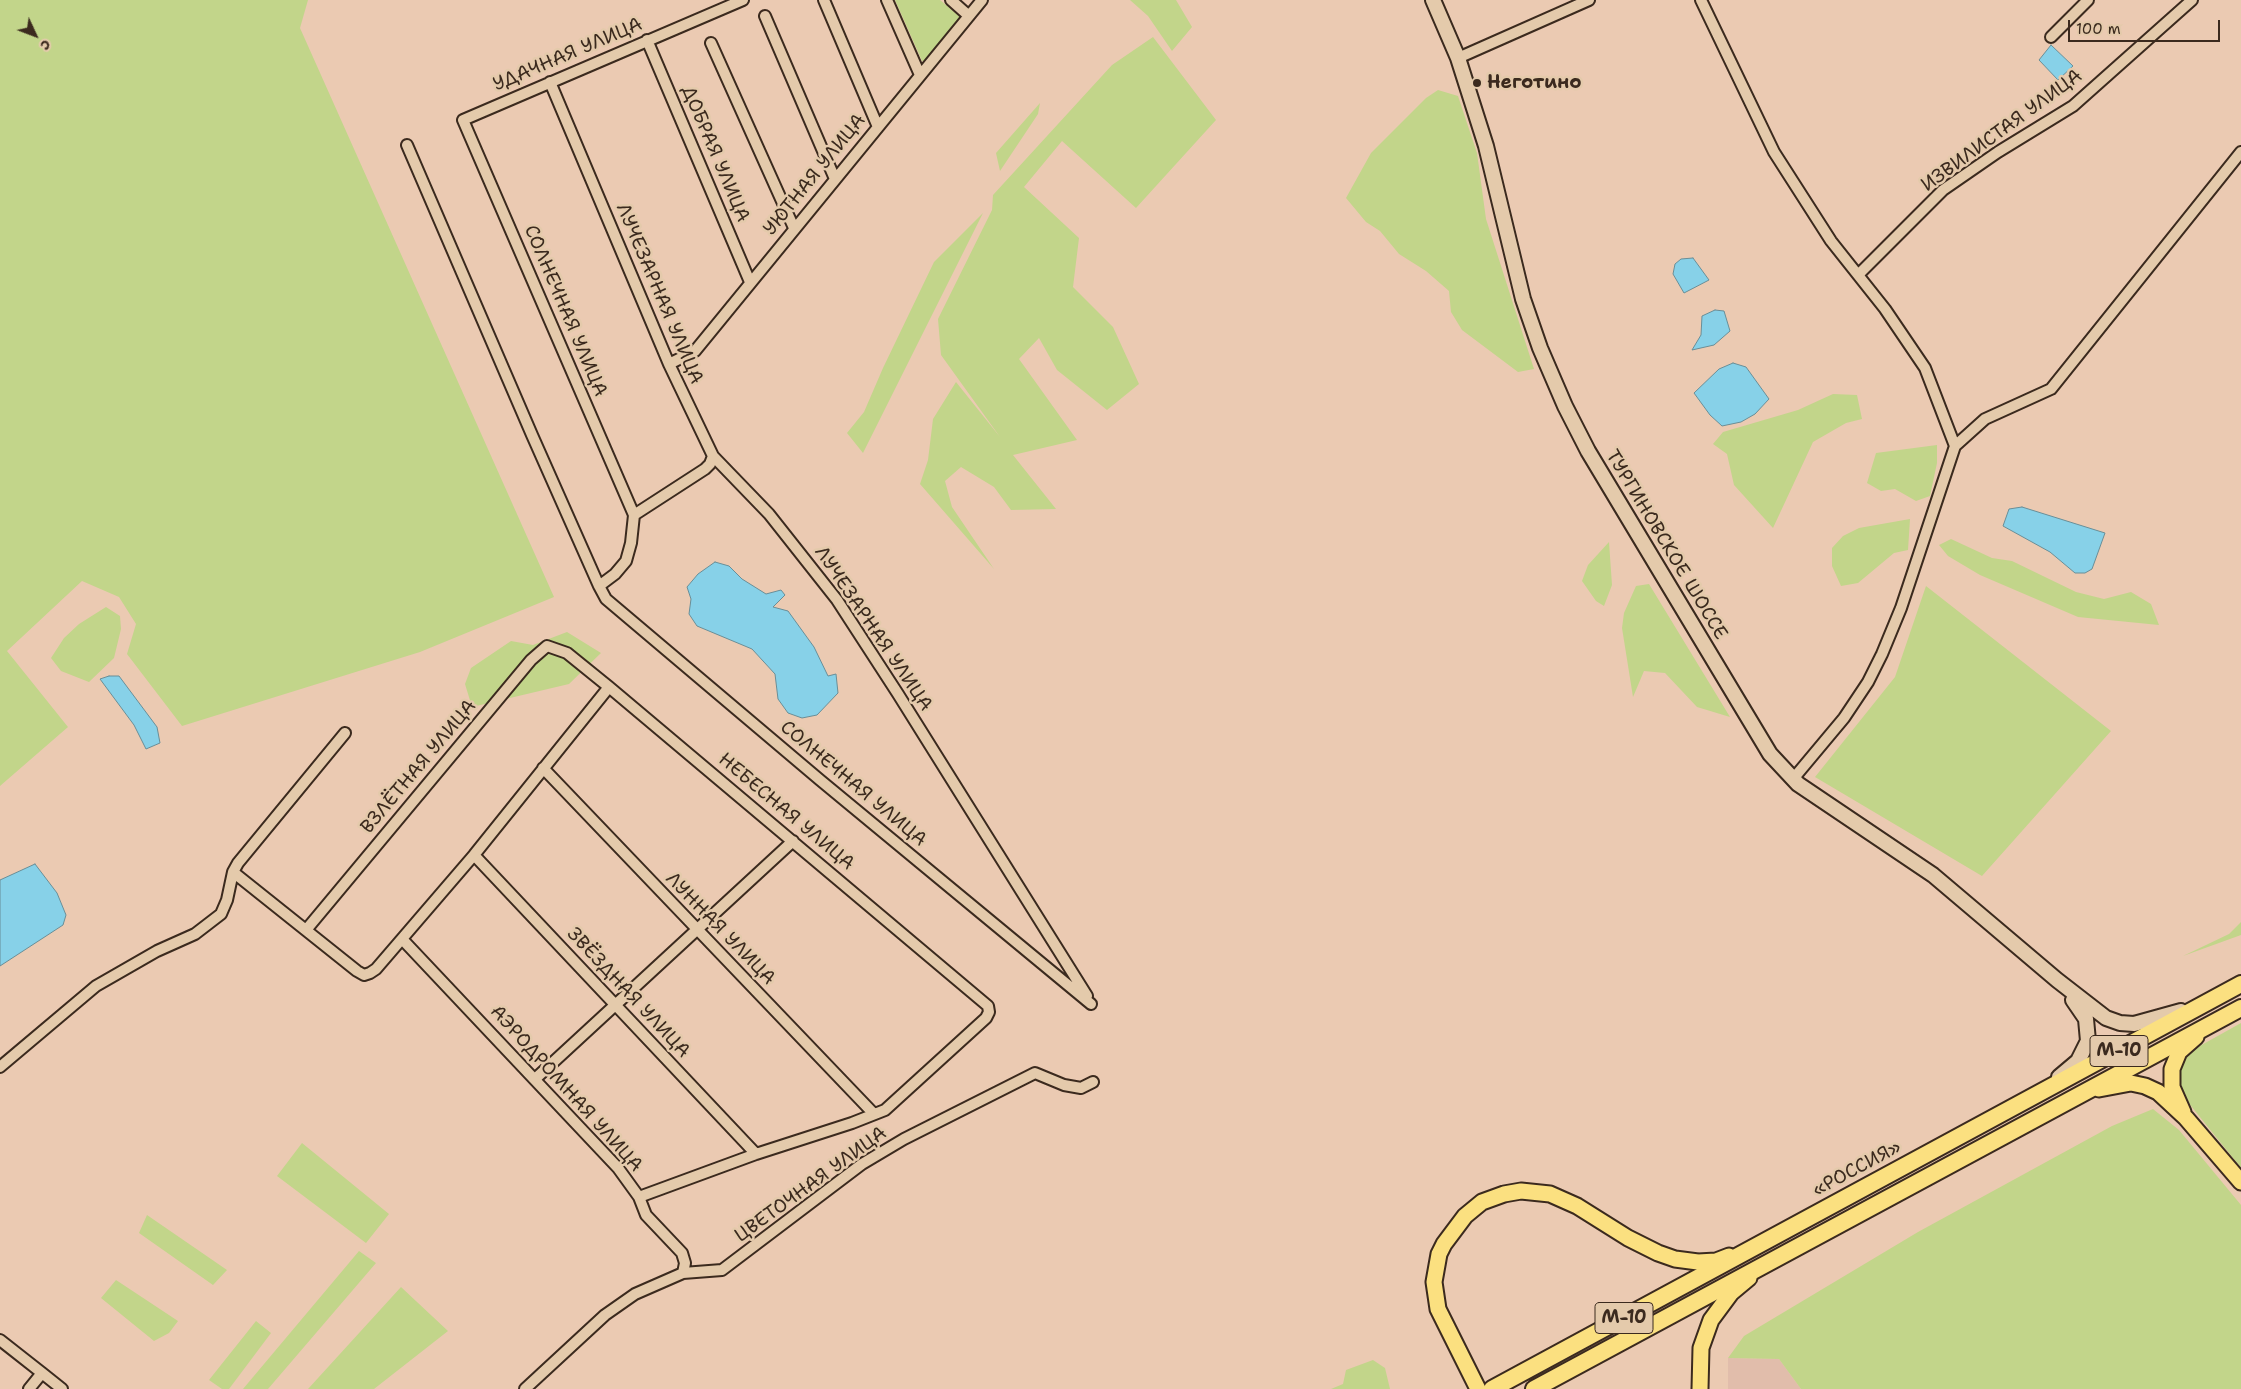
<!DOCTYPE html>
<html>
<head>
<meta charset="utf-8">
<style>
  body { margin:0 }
  #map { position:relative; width:2241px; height:1389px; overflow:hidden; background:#ebcab2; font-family:"Shantell Sans",sans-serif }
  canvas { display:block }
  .north { position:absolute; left:10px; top:10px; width:50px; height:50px; -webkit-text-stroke:4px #e4caab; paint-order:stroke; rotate:133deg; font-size:14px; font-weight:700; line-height:20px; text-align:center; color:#3b2a1e }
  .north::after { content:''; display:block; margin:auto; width:18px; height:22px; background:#3b2a1e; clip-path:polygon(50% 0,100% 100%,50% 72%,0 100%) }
  .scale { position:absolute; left:2068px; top:20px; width:152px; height:22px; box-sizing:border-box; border:2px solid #3b2a1e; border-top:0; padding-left:6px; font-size:15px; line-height:18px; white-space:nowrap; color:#3b2a1e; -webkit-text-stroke:4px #e4caab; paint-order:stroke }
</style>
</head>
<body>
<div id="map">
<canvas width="2241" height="1389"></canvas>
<div class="north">С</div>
<div class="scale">100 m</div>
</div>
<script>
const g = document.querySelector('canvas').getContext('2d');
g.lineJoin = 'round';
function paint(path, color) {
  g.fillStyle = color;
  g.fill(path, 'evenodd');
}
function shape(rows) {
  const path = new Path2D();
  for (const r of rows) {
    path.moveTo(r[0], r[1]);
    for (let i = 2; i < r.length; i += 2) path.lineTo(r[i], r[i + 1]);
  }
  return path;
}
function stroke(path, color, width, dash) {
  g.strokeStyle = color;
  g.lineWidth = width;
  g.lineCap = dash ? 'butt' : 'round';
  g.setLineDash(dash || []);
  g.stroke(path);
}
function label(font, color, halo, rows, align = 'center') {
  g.font = font + ' "Shantell Sans",sans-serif';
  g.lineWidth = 5;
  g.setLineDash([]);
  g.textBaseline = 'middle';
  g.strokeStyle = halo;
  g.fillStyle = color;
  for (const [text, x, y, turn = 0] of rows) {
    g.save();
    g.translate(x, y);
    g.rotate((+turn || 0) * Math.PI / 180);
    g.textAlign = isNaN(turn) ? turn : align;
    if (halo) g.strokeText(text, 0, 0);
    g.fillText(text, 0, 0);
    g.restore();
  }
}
const built = shape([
  [1728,1358,1779,1359,1801,1389,1728,1389]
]);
const green = shape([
  [0,0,308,0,300,28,554,597,420,652,182,726,127,654,136,624,119,597,82,581,7,651,68,727,0,786],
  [895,0,940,0,959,16,960,24,927,61,922,61],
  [1130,0,1176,0,1192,27,1172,51,1148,16],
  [1153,37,1216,120,1136,208,1062,141,1024,187,1079,238,1073,287,1113,327,1139,384,1107,410,1057,370,1039,338,1019,359,1077,440,1013,455,1056,509,1011,510,994,487,961,467,945,481,952,507,994,569,920,484,928,460,933,419,956,382,1000,437,941,355,938,319,992,210,993,195,1112,65],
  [1438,90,1458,96,1477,153,1486,219,1534,369,1518,372,1462,330,1451,312,1449,291,1426,271,1399,254,1380,231,1366,222,1346,198,1371,153,1426,98],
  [1040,103,1038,114,1000,171,996,153],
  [983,213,863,453,847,433,864,412,883,368,934,262],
  [1833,394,1857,395,1862,419,1846,423,1813,442,1773,528,1734,485,1727,454,1713,444,1723,432,1798,410],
  [1937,445,1937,463,1930,496,1916,501,1895,489,1881,491,1867,483,1876,453],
  [1910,519,1908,550,1894,553,1858,583,1841,586,1832,566,1832,548,1843,536,1859,528],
  [1951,539,1992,558,2012,561,2076,592,2104,599,2131,592,2151,604,2159,625,2078,617,1980,575,1948,556,1939,545],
  [1609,542,1612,585,1604,606,1596,601,1582,581,1588,565],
  [1649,584,1730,717,1697,707,1665,673,1644,671,1633,697,1622,628,1624,613,1636,586],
  [1926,586,2111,731,1982,876,1815,777,1895,677],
  [106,607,120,616,121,629,114,658,89,682,61,671,51,658,64,638,79,624],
  [567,632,601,653,569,684,472,707,465,684,471,668,511,641,533,645],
  [2241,922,2241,935,2183,956,2229,934],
  [2241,1023,2241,1168,2183,1096,2178,1072,2189,1052],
  [2153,1109,2179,1130,2241,1205,2241,1389,1801,1389,1779,1359,1728,1358,1744,1336,1918,1232,2112,1126],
  [302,1143,389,1214,366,1243,277,1176],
  [147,1215,227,1270,213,1285,139,1233],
  [359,1251,376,1263,268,1389,243,1389],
  [116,1280,178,1321,169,1333,154,1341,101,1298],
  [401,1287,448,1331,374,1389,308,1389],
  [256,1321,271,1333,229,1389,222,1389,209,1380],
  [1373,1360,1385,1368,1390,1389,1331,1389,1343,1384,1346,1370]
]);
const water = shape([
  [2051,45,2073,66,2058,80,2039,60,2051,45],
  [1693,258,1709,280,1684,293,1673,274,1675,264,1681,259,1693,258],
  [1715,310,1724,311,1730,331,1714,345,1692,350,1701,335,1702,316,1715,310],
  [1733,363,1746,367,1769,399,1755,414,1741,422,1722,426,1710,415,1694,393,1719,369,1733,363],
  [2022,507,2105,533,2092,569,2085,573,2075,573,2050,552,2003,526,2009,509,2022,507],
  [715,562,729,566,742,579,766,594,781,590,785,595,773,607,788,611,814,647,828,676,836,674,838,693,817,715,802,718,788,713,778,699,775,674,752,649,697,626,689,614,691,599,687,587,698,574,715,562],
  [109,676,119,676,157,727,160,743,146,749,134,725,100,679,109,676],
  [35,864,57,893,66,915,63,925,0,966,0,880,35,864]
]);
const minor = shape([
  [824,0,878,127],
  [887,0,920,75],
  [951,0,969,16],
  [1701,0,1774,152,1831,241,1885,309,1925,368,1955,446,1901,608,1882,654,1868,682,1844,718,1793,779],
  [765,16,835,179],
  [2051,37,2088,0],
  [647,40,750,282],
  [711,43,794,228],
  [1458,58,1589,0],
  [550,82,669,364,713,456,769,514,837,600,898,694,1087,996],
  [407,145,532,435,599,586,606,599,820,780,1091,1004],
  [1858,275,1943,190,1998,152,2073,106,2192,0],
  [669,364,695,351,982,0],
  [1955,446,1985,419,2051,389,2241,152],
  [634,515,463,120,743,0],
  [599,586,615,574,626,561,631,543,634,515,705,469,710,464,713,456],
  [543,768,874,1114],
  [474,855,756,1154],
  [233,872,357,971,364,975,370,973,376,969,474,855,609,687],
  [306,930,531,660,547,646,567,653,609,687,988,1006,989,1012,986,1018,885,1110,852,1123,756,1154,639,1197],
  [402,939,618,1168,639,1197,646,1215,682,1253,685,1263,683,1273],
  [0,1067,96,986,157,951,195,934,221,914,227,900,233,872,238,863,345,733],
  [535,1079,793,841],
  [0,1340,42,1373,29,1389],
  [42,1373,62,1389],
  [525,1389,605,1315,635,1294,683,1273,722,1270,862,1164,904,1139,1035,1073,1064,1085,1081,1088,1093,1082]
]);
const secondary = shape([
  [1433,0,1458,58,1486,146,1523,299,1540,348,1565,406,1588,451,1770,754,1798,784,1933,875,2057,980,2106,1018,2120,1023,2134,1024,2181,1011],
  [2059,1077,2078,1061,2088,1041,2086,1019,2073,1000]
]);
const primary = shape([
  [2099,1089,2131,1083,2145,1086,2158,1092,2186,1118,2241,1182],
  [2183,1112,2172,1087,2172,1069,2179,1052,2196,1037],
  [1478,1389,1438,1309,1434,1282,1439,1254,1444,1244,1465,1216,1482,1202,1504,1194,1521,1191,1550,1194,1577,1206,1628,1238,1658,1253,1675,1259,1698,1262,1716,1261,1729,1256],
  [1700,1389,1701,1348,1711,1320,1731,1293,1749,1278]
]);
const trunk = shape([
  [1492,1389,2241,984],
  [1534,1389,2241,1008]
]);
const markers = [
  [1477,83,5,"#3b2a1e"]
];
const shields = [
  [2119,1051,58],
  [1624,1318,58]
];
const shieldNames = [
  ["М-10",2119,1051],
  ["М-10",1624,1318]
];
const streetNames = [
  ["УДАЧНАЯ УЛИЦА",568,55,-23],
  ["ИЗВИЛИСТАЯ УЛИЦА",2002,131,-36],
  ["ДОБРАЯ УЛИЦА",715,154,67],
  ["УЮТНАЯ УЛИЦА",815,175,-51],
  ["ЛУЧЕЗАРНАЯ УЛИЦА",659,294,67],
  ["СОЛНЕЧНАЯ УЛИЦА",565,311,67],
  ["ТУРГИНОВСКОЕ ШОССЕ",1666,545,59],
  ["ЛУЧЕЗАРНАЯ УЛИЦА",873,629,56],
  ["ВЗЛЁТНАЯ УЛИЦА",419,767,-50],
  ["СОЛНЕЧНАЯ УЛИЦА",853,784,40],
  ["НЕБЕСНАЯ УЛИЦА",786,812,40],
  ["ЛУННАЯ УЛИЦА",720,929,46],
  ["ЗВЁЗДНАЯ УЛИЦА",628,993,47],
  ["АЭРОДРОМНАЯ УЛИЦА",566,1089,48],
  ["«РОССИЯ»",1857,1169,-28],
  ["ЦВЕТОЧНАЯ УЛИЦА",811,1185,-36]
];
const poiNames = [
  ["Неготино",1487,83]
];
paint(built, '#e1bdab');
paint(green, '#c2d58a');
paint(water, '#87d1e8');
stroke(water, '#698e97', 1);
stroke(minor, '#3b2a1e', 14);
stroke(secondary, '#3b2a1e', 18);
stroke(primary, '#3b2a1e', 19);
stroke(trunk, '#3b2a1e', 20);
stroke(minor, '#e4caab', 10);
stroke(secondary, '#e4caab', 14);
stroke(primary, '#fbe080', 15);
stroke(trunk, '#fbe080', 16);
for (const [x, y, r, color] of markers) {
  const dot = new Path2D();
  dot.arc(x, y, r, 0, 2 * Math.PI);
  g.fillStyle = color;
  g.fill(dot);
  stroke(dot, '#e4caab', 2);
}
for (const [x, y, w] of shields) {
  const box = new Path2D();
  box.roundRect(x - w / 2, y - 15.5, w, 31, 4);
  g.fillStyle = '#e4caab';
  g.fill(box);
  stroke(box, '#3b2a1e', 1);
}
label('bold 18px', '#3b2a1e', null, shieldNames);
label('19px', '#3b2a1e', '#e4caab', streetNames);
label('bold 19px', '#3b2a1e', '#e4caab', poiNames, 'left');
</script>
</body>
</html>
